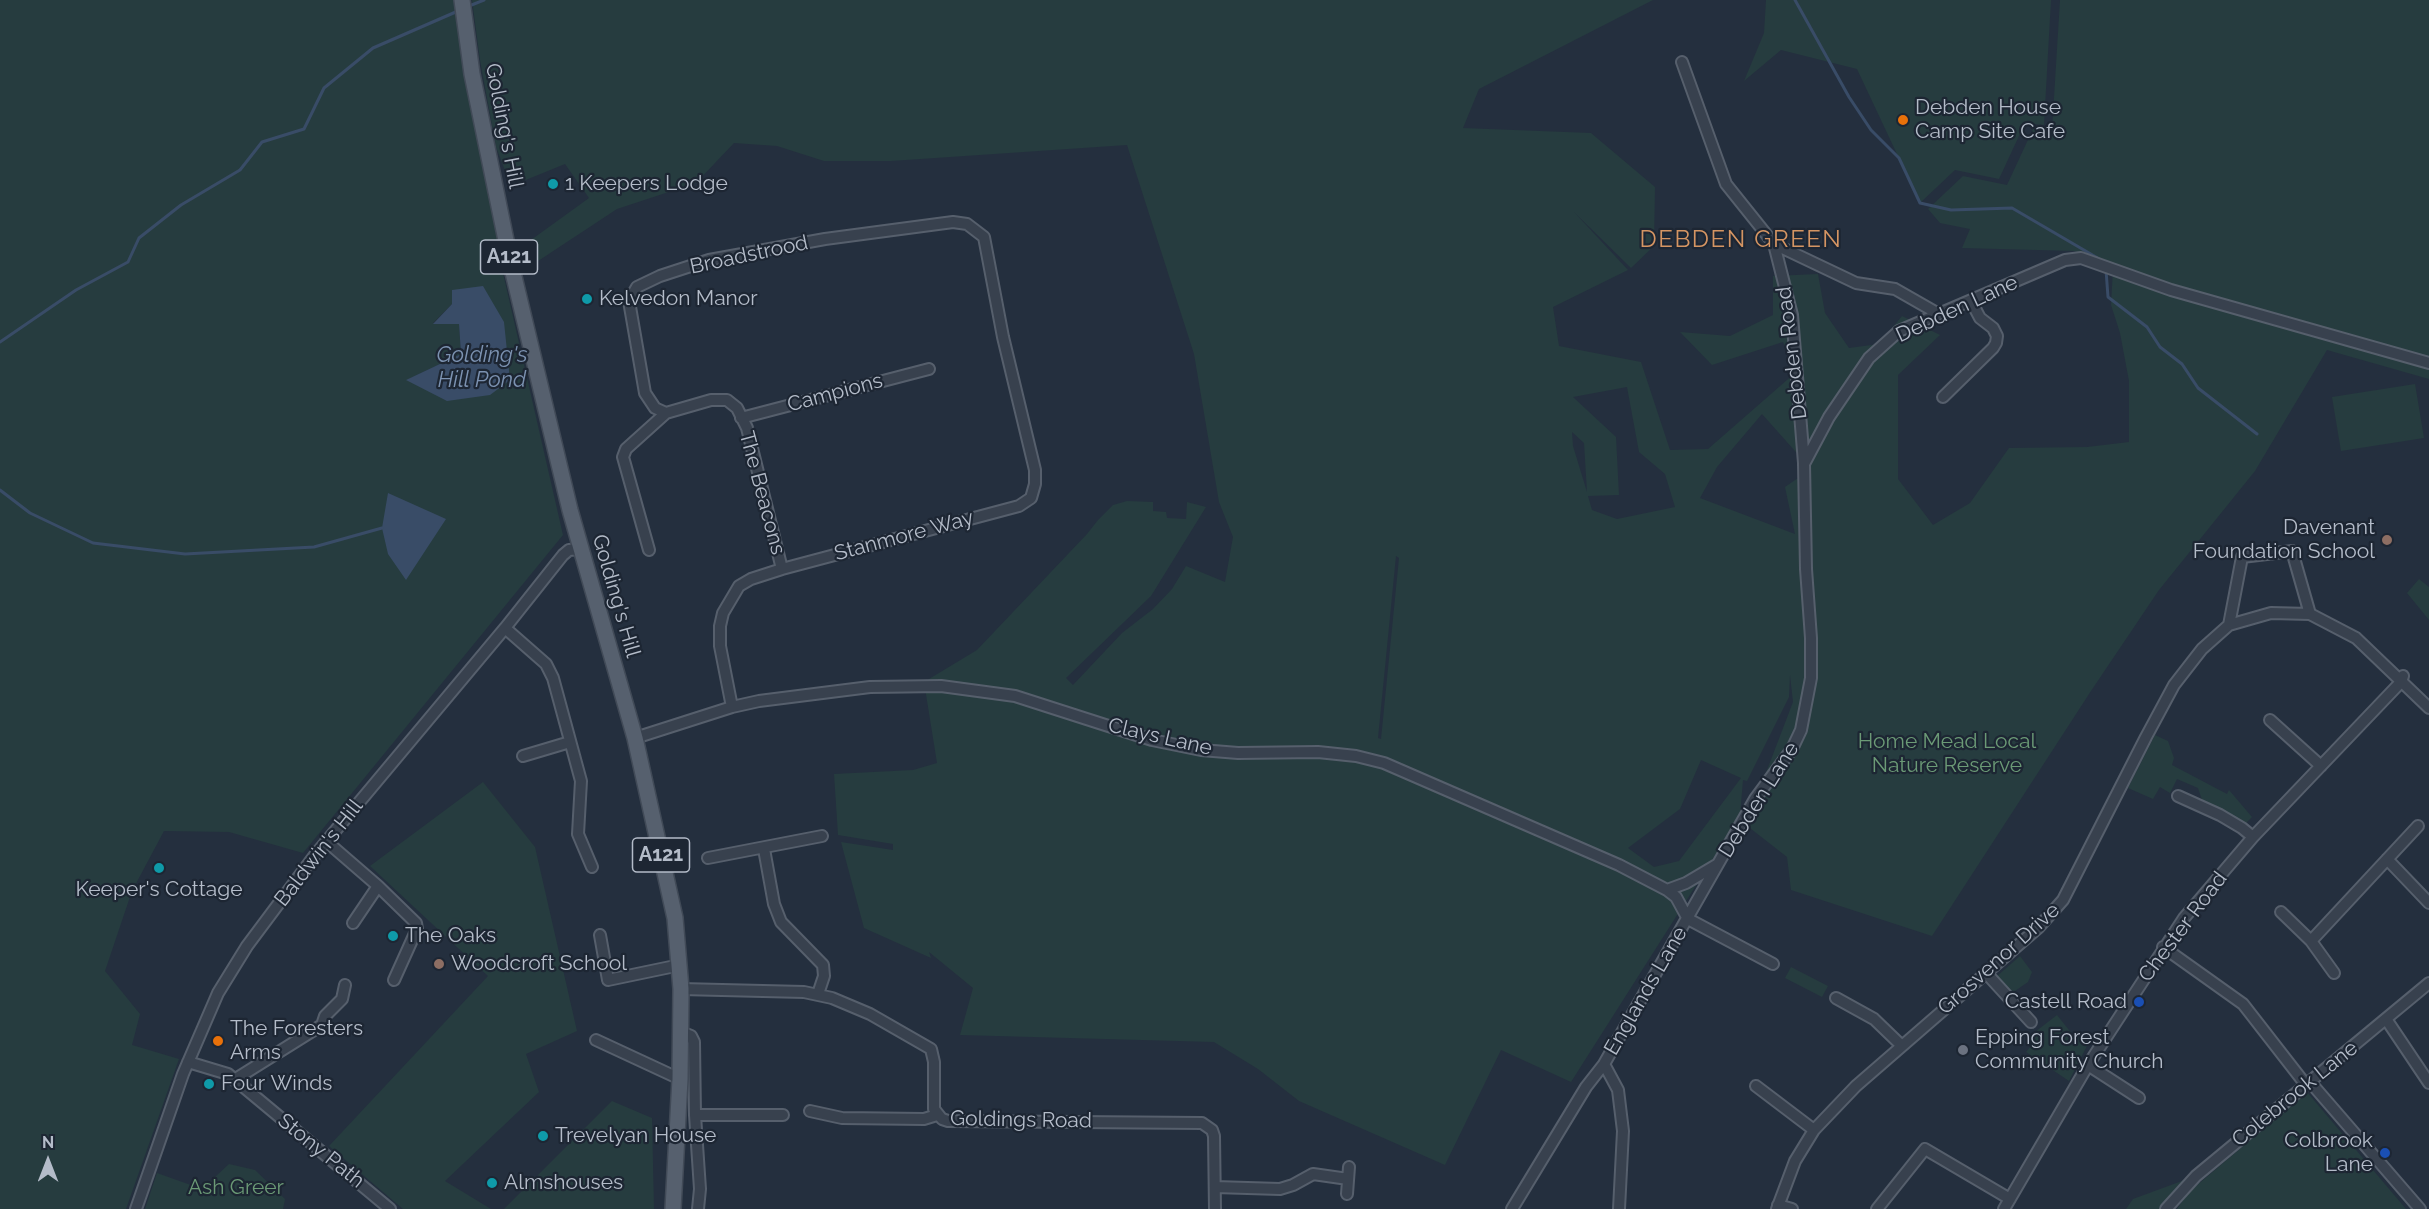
<!DOCTYPE html>
<html>
<head>
<meta charset="utf-8">
<style>
  body { margin:0 }
  #map { position:relative; width:2429px; height:1209px; overflow:hidden; background:#242f3e; font-family:Raleway,sans-serif }
  canvas { display:block }
  .north { position:absolute; left:18px; top:1131px; width:60px; height:60px; -webkit-text-stroke:4px #1d2633; paint-order:stroke; rotate:0deg; font-size:16px; font-weight:700; line-height:24px; text-align:center; color:#b4bcc9 }
  .north::after { content:''; display:block; margin:auto; width:21px; height:27px; background:#b4bcc9; clip-path:polygon(50% 0,100% 100%,50% 72%,0 100%) }
</style>
</head>
<body>
<div id="map">
<canvas width="2429" height="1209"></canvas>
<div class="north">N</div>
</div>
<script>
const g = document.querySelector('canvas').getContext('2d');
g.lineJoin = 'round';
function paint(path, color) {
  g.fillStyle = color;
  g.fill(path, 'evenodd');
}
function shape(rows) {
  const path = new Path2D();
  for (const r of rows) {
    path.moveTo(r[0], r[1]);
    for (let i = 2; i < r.length; i += 2) path.lineTo(r[i], r[i + 1]);
  }
  return path;
}
function stroke(path, color, width, dash) {
  g.strokeStyle = color;
  g.lineWidth = width;
  g.lineCap = dash ? 'butt' : 'round';
  g.setLineDash(dash || []);
  g.stroke(path);
}
function label(font, color, halo, rows, align = 'center') {
  g.font = font + ' Raleway,sans-serif';
  g.lineWidth = 4.5;
  g.setLineDash([]);
  g.textBaseline = 'middle';
  g.strokeStyle = halo;
  g.fillStyle = color;
  for (const [text, x, y, turn = 0] of rows) {
    g.save();
    g.translate(x, y);
    g.rotate((+turn || 0) * Math.PI / 180);
    g.textAlign = isNaN(turn) ? turn : align;
    if (halo) g.strokeText(text, 0, 0);
    g.fillText(text, 0, 0);
    g.restore();
  }
}
const green = shape([
  [0,0,457,0,468,74,503,273,563,535,303,853,229,832,164,831,132,891,105,971,140,1014,132,1045,179,1059,126,1209,0,1209],
  [452,304,490,395,407,380,461,354,459,324,433,323],
  [472,0,1653,0,1479,89,1463,128,1591,133,1655,187,1654,246,1631,268,1574,212,1628,270,1553,307,1559,346,1641,362,1670,450,1708,449,1795,373,1783,342,1712,365,1680,332,1730,336,1773,315,1773,276,1818,274,1825,313,1849,348,1879,344,1902,316,1940,335,1898,375,1898,479,1933,525,1970,503,2009,448,2087,447,2129,442,2129,381,2120,333,2111,305,2113,268,2074,251,1962,248,1970,229,1940,223,1928,209,1963,176,2007,185,2033,129,2052,130,2060,0,2429,0,2429,379,2327,350,2255,471,2159,590,2091,691,1932,936,1791,890,1787,857,1746,825,1793,702,1790,675,1789,697,1747,781,1743,780,1740,816,1571,1082,1501,1050,1445,1165,1299,1101,1258,1069,1214,1042,960,1035,973,988,929,952,931,958,864,928,841,842,893,850,893,844,838,835,834,774,913,770,937,763,924,682,977,650,1087,534,1098,520,1113,505,1127,501,1153,502,1153,511,1166,512,1167,518,1186,519,1187,502,1206,507,1151,596,1066,678,1073,685,1122,633,1153,609,1172,589,1186,566,1225,582,1233,537,1219,502,1194,354,1127,145,891,161,824,161,777,146,734,143,696,183,617,209,529,267,524,245,589,198,565,164,511,186,496,147,480,60],
  [1627,387,1639,452,1665,474,1675,507,1617,519,1592,510,1588,496,1619,495,1616,437,1573,397],
  [1762,414,1811,469,1785,487,1795,534,1700,498,1717,467],
  [1572,432,1584,443,1587,492,1573,446],
  [1396,556,1399,558,1381,739,1378,738],
  [1701,760,1741,778,1679,861,1654,867,1628,848,1680,809],
  [1766,0,2051,0,2044,125,2025,123,1999,179,1955,170,1920,203,1857,69,1781,50,1744,81,1764,33],
  [2415,384,2424,438,2341,451,2332,397],
  [2419,579,2429,587,2429,620,2407,593],
  [2155,735,2168,741,2174,758,2172,765,2227,794,2229,790,2252,817,2244,825,2203,803,2198,788,2177,779,2170,793,2160,787,2153,799,2128,788],
  [483,782,535,847,577,1031,526,1054,539,1092,445,1181,491,1209,403,1209,329,1146,488,976,370,866],
  [2020,956,2032,972,2028,982,2012,993,1996,977],
  [1791,967,1828,986,1822,997,1785,978],
  [2057,1015,2073,1035,2089,1042,2069,1081,2026,1052,2036,1040,2031,1035],
  [2307,1092,2406,1209,2177,1209,2189,1192],
  [612,1101,652,1118,654,1209,504,1209],
  [229,1164,255,1170,285,1199,283,1209,145,1209,157,1173,202,1189],
  [2190,1178,2161,1209,2126,1209,2133,1199]
]);
const water = shape([
  [483,286,504,322,510,380,490,395,447,401,406,380,461,354,459,324,433,324,452,304,452,290],
  [388,493,446,519,406,580,388,554,382,528]
]);
const stream = shape([
  [1795,0,1849,97,1871,130,1899,158,1920,203,1951,210,2012,208,2101,260],
  [469,6,484,0],
  [2106,270,2108,297,2147,327,2160,347,2182,364,2198,388,2257,434],
  [0,342,76,290,128,262,139,238,181,205,240,170,262,142,304,129,324,88,373,48,458,11],
  [0,490,30,513,93,543,185,554,314,547,382,528]
]);
const street = shape([
  [1682,62,1726,184,1774,244,1856,283,1895,289,1937,313],
  [1774,244,1792,315,1804,463],
  [1943,397,1993,348,1996,343,1997,336,1993,328,1980,318,1971,301],
  [741,418,929,369],
  [649,550,623,457,626,449,666,413],
  [2229,625,2242,557,2292,551,2310,614],
  [505,628,546,664,553,678,581,781,578,834,592,867],
  [732,707,720,646,720,626,723,613,739,586,751,579,782,569,1019,506,1031,498,1035,484,1035,470,1003,337,984,237,967,224,953,222,825,239,709,260,660,276,637,287,629,301,645,393,655,408,666,413,711,400,727,400,737,408,747,428,782,569],
  [2270,720,2321,766],
  [635,738,732,707,759,701,870,687,941,686,1015,696,1152,740,1201,750,1238,753,1318,752,1356,756,1384,763,1619,865,1667,890,1676,897,1688,919,1773,964],
  [523,756,570,742],
  [2178,796,2220,815,2242,828,2253,837],
  [326,841,378,886,416,923,417,929,394,980],
  [764,849,774,904,781,922,823,965,824,976,818,994],
  [708,858,822,836],
  [2387,859,2429,903],
  [1667,890,1686,883,1718,864],
  [2281,912,2311,941,2334,973],
  [353,923,378,886],
  [600,935,608,980,680,965],
  [2311,941,2418,826],
  [2163,947,2243,1004,2306,1085],
  [1987,974,2031,1022],
  [681,989,804,992,832,998,870,1014,931,1049,934,1062,934,1109,942,1119,948,1121,1202,1123,1212,1130,1214,1136,1215,1209],
  [1836,998,1874,1019,1902,1046],
  [2386,1019,2429,1083],
  [681,1032,691,1036,694,1042,695,1115,700,1189,698,1209],
  [596,1040,680,1079],
  [188,1062,228,1074,390,1209],
  [1604,1064,1618,1090,1623,1131,1619,1209],
  [2088,1065,2139,1098],
  [234,1080,322,1025,325,1016,342,999,345,985],
  [2311,1083,2420,1209],
  [1756,1086,1814,1130],
  [810,1111,842,1118,924,1119,937,1115],
  [695,1115,783,1115],
  [1215,1187,1280,1189,1293,1185,1313,1174,1348,1179],
  [1347,1194,1349,1167],
  [1778,1205,1792,1209],
  [136,1209,183,1074,218,993,247,946,315,855,505,628,563,555,569,550,581,549],
  [1512,1209,1586,1087,1604,1064,1755,799,1792,749,1801,730,1811,678,1811,638,1806,569,1804,464,1829,417,1869,358,1899,331,2065,260,2081,258,2171,290,2429,363],
  [1777,1209,1795,1161,1814,1130,1856,1086,2038,928,2063,900,2146,737,2174,685,2202,649,2229,625,2271,613,2310,614,2356,638,2429,708],
  [1877,1209,1925,1149,2010,1199],
  [2004,1209,2088,1065,2184,918,2253,837,2401,682,2403,676],
  [2166,1209,2196,1176,2429,983]
]);
const primary = shape([
  [462,0,472,74,510,260,570,510,635,738,675,918,681,989,680,1079,673,1209]
]);
const markers = [
  [1903,120,6,"#e8710a"],
  [553,184,6,"#0f9aa8"],
  [587,299,6,"#0f9aa8"],
  [2387,540,6,"#8d6e63"],
  [159,868,6,"#0f9aa8"],
  [393,936,6,"#0f9aa8"],
  [439,964,6,"#8d6e63"],
  [2139,1002,6,"#1a4fb4"],
  [218,1041,6,"#e8710a"],
  [1963,1050,6,"#6b7280"],
  [209,1084,6,"#0f9aa8"],
  [543,1136,6,"#0f9aa8"],
  [2385,1153,6,"#1a4fb4"],
  [492,1183,6,"#0f9aa8"]
];
const shields = [
  [509,257,57],
  [661,855,57]
];
const shieldNames = [
  ["A121",509,257],
  ["A121",661,855]
];
const poiNames = [
  ["Debden House",1915,108],
  ["Camp Site Cafe",1915,132],
  ["1 Keepers Lodge",565,184],
  ["Kelvedon Manor",599,299],
  ["Davenant",2375,528,"right"],
  ["Foundation School",2375,552,"right"],
  ["Keeper's Cottage",159,890,"center"],
  ["The Oaks",405,936],
  ["Woodcroft School",451,964],
  ["Castell Road",2127,1002,"right"],
  ["The Foresters",230,1029],
  ["Arms",230,1053],
  ["Epping Forest",1975,1038],
  ["Community Church",1975,1062],
  ["Four Winds",221,1084],
  ["Trevelyan House",555,1136],
  ["Colbrook",2373,1141,"right"],
  ["Lane",2373,1165,"right"],
  ["Almshouses",504,1183]
];
const streetNames = [
  ["Golding's Hill",504,126,79],
  ["Broadstrood",749,255,-12],
  ["Debden Lane",1957,309,-25],
  ["Debden Road",1792,353,-97],
  ["Campions",835,393,-15],
  ["The Beacons",762,493,75],
  ["Stanmore Way",904,536,-15],
  ["Golding's Hill",616,596,74],
  ["Clays Lane",1160,737,13],
  ["Debden Lane",1759,800,-58],
  ["Baldwin's Hill",319,853,-52],
  ["Chester Road",2183,927,-53],
  ["Grosvenor Drive",1999,959,-42],
  ["Englands Lane",1646,991,-60],
  ["Colebrook Lane",2295,1094,-39],
  ["Goldings Road",1021,1120,1],
  ["Stony Path",321,1151,39]
];
const parkNames = [
  ["Home Mead Local",1947,742],
  ["Nature Reserve",1947,766],
  ["Ash Greer",236,1188]
];
const waterNames = [
  ["Golding's",482,355],
  ["Hill Pond",482,380]
];
const quarterNames = [
  ["DEBDEN GREEN",1741,240]
];
paint(green, '#263c3f');
paint(water, '#394c67');
stroke(stream, '#394c67', 3);
stroke(street, '#565f6c', 14);
stroke(primary, '#414a57', 18);
stroke(street, '#38414e', 10);
stroke(primary, '#56606e', 15);
for (const [x, y, r, color] of markers) {
  const dot = new Path2D();
  dot.arc(x, y, r, 0, 2 * Math.PI);
  g.fillStyle = color;
  g.fill(dot);
  stroke(dot, '#1d2633', 2);
}
for (const [x, y, w] of shields) {
  const box = new Path2D();
  box.roundRect(x - w / 2, y - 17, w, 34, 4.5);
  g.fillStyle = '#1d2633';
  g.fill(box);
  stroke(box, '#b4bcc9', 1.5);
}
label('bold 20px', '#b4bcc9', null, shieldNames);
label('21px', '#b4bcc9', '#1d2633', poiNames, 'left');
label('21px', '#b4bcc9', '#1d2633', streetNames);
label('21px', '#6b9a76', '#1d2633', parkNames);
label('italic 22px', '#7c92b1', '#1d2633', waterNames);
g.letterSpacing = '1.5px';
label('24px', '#d59563', '#1d2633', quarterNames);
g.letterSpacing = '0px';
</script>
</body>
</html>
